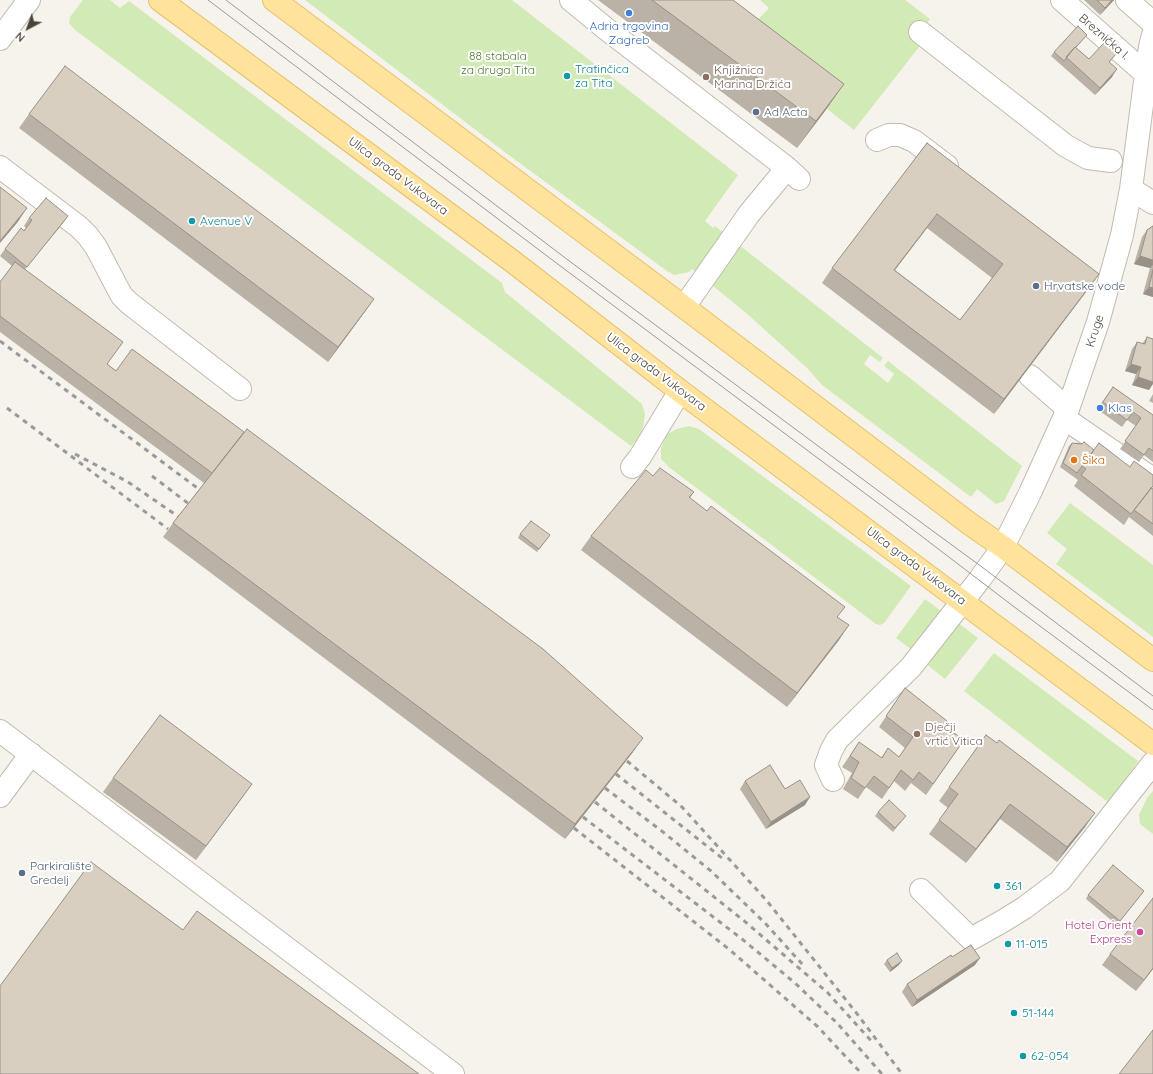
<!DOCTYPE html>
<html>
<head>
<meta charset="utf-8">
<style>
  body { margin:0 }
  #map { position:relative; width:1153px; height:1074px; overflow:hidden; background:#f6f3ec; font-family:Quicksand,sans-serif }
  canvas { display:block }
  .north { position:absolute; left:8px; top:8px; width:40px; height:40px; -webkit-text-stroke:3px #fff; paint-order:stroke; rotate:221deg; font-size:11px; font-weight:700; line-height:16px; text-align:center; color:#4b4439 }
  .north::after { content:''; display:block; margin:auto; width:14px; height:18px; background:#4b4439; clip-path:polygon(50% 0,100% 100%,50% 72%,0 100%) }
</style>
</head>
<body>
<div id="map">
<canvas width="1153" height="1074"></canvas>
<div class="north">N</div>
</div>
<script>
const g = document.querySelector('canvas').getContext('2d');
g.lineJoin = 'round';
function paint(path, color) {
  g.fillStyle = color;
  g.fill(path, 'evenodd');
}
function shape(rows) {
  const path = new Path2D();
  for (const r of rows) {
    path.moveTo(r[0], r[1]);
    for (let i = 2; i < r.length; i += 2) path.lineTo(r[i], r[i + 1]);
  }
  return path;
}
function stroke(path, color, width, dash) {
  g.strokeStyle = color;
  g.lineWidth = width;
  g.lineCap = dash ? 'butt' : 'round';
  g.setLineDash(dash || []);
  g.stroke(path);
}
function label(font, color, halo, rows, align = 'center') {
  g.font = font + ' Quicksand,sans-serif';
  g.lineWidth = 4;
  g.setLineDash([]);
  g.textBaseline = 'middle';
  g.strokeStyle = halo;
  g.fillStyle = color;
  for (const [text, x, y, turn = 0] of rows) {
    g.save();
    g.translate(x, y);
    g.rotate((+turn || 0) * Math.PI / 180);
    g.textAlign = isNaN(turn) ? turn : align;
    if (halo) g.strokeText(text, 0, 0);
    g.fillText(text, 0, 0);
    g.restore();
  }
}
const green = shape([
  [83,0,110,0,120,8,129,1,502,283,505,292,642,404,645,414,643,427,639,437,631,446,75,30,69,23,70,17],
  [305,0,512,0,738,175,705,221,713,228,715,226,883,358,880,362,870,355,864,364,888,383,894,374,884,366,888,361,1022,466,1004,501,996,504,977,489,971,497,822,385,807,368,745,312,692,269,689,272,674,275,667,271,506,153],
  [760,0,905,0,930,19,916,37,923,42,854,130,761,57,754,24,769,8],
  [689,426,699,429,911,586,884,623,880,625,876,624,670,468,661,459,661,448,667,434,677,429],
  [1070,503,1153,565,1153,637,1056,564,1067,549,1047,533],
  [925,599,941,611,912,650,896,638],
  [957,622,978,638,945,679,925,663],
  [994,653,1138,761,1109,803,964,691],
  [1153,791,1153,834,1140,824,1139,815,1147,798]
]);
const minor = shape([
  [571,0,605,28,787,168,799,179],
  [1062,0,1146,74],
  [1127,0,1153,23],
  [920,32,1066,146,1088,158,1111,161],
  [0,39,29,0],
  [877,140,889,135,900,135,914,141,947,166],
  [0,167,79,227,88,236,96,247,117,287,122,296,129,303,240,389],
  [1131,189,1153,203],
  [684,307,749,214,787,168],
  [1030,376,1068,409],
  [1064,418,1153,479],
  [632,467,640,457,680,391],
  [0,731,453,1074],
  [833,780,826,765,831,751,837,740,911,667,980,579,1003,547,1030,493,1068,409,1098,322,1122,235,1131,189,1146,74,1150,47,1153,35],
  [0,796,31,754],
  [921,890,971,939,1003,921,1024,908,1060,881,1153,763]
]);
const major = shape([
  [160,0,512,261,680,391,1153,744],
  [274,0,684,307,970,524,1003,547,1153,660]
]);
const tram = shape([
  [208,0,559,265,886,509,1013,606,1153,710],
  [226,0,564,257,892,501,986,570,1153,696]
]);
const rail = shape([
  [0,341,200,490],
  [7,408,168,529],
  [75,454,128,482,179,517],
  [152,476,189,504],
  [627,761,682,807,767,901,858,1015,902,1074],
  [616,774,722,858],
  [605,788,663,832,711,871,765,923,803,965],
  [595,802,743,920,827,992,874,1044],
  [583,817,742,939,795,983,837,1023,882,1074],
  [574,828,730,950,818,1027,862,1074]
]);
const wall = shape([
  [598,0,733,0,844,84,825,111,797,148],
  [1084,0,1114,0,1100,15],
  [1084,38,1076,48,1089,59,1116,54,1109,63,1112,77,1095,95,1051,56,1054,52],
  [29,114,374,299,328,362,19,128],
  [927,143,1099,274,1089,288,994,414,822,283,832,268],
  [927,228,992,278,960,320,895,270],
  [29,218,63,223,25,269,107,364,633,752,565,839,163,537,173,523,204,483,0,332,0,282,12,266,0,256,5,249,26,228,24,226],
  [1153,226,1153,297,1143,294,1150,268,1134,264,1142,237,1147,230],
  [1147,337,1149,390,1132,385,1136,374,1125,371,1132,349,1137,342,1142,344],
  [1113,387,1153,415,1153,462,1144,455,1139,462,1120,449,1136,426,1127,420,1122,427,1097,409],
  [1153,394,1153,403,1149,401],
  [1072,443,1082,444,1094,450,1153,486,1152,488,1153,489,1153,536,1129,517,1124,525,1074,486,1078,480,1060,467,1069,446],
  [653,476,694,492,690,498,838,617,839,640,787,707,581,550,591,536],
  [520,534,550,535,537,552,518,538],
  [905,688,944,726,964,740,926,795,911,783,905,791,894,781,882,799,866,787,858,799,843,789,852,773,842,767,859,742,881,758,888,748,899,757,905,748,879,727],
  [986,735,1085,827,1057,862,1000,819,966,863,929,834,948,808,939,801],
  [113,778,252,784,196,860,103,792],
  [745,781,785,789,805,805,766,829,740,789],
  [878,812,906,816,893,832,875,816],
  [1144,891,1117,925,1086,899,1088,895],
  [1110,954,1153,969,1136,991,1102,965],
  [952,957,975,965,912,1007,902,992,907,984],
  [887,960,899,965,890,972,884,964]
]);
const shadedWall = shape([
  [1112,0,1114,0,1100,15,1105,8],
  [1117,69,1112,77,1095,95,1100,88],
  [844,84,825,111,797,148,816,121],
  [27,208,17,223,0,243,0,241],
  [937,214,927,228,884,284,894,270],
  [68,216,63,223,21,274,27,267],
  [1140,256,1153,260,1153,265,1150,268,1134,264],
  [1099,274,1089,288,994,414,1004,399],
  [1149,287,1153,288,1153,297,1143,294],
  [374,299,364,313,328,362,338,347],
  [1131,364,1141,367,1136,374,1125,371],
  [1138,377,1153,382,1153,384,1149,390,1132,385],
  [849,625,839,640,787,707,797,693],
  [643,738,633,752,565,839,575,824],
  [252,784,242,798,196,860,206,846],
  [810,797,805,805,766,829,771,822],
  [1010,804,1000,819,966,863,976,849],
  [1095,813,1085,827,1057,862,1067,847],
  [980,958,975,965,912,1007,917,1000],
  [902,961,899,965,890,972,892,968],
  [1153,968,1153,969,1136,991,1144,980]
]);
const building = shape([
  [652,0,733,0,844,84,816,121,652,0],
  [1097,0,1112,0,1105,8,1097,0],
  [1078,26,1087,35,1076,47,1075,47,1064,61,1054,52,1078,26],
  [1104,43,1116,54,1109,62,1117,69,1100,88,1066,57,1075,47,1089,59,1104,43],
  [65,66,374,299,338,347,29,114,65,66],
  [927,143,1099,274,1004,399,832,268,927,143],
  [937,214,1003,264,960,320,894,270,937,214],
  [0,187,27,208,0,241,0,187],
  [46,198,68,216,27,267,5,249,21,228,24,231,32,220,29,218,46,198],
  [1153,226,1153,260,1140,256,1147,230,1153,226],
  [15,262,123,342,107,364,116,371,132,349,244,432,212,473,0,316,0,282,15,262],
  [1153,270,1153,288,1149,287,1153,270],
  [1147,337,1153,339,1153,382,1138,377,1141,367,1131,364,1137,342,1145,344,1147,337],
  [1113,387,1153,415,1153,451,1149,448,1144,455,1125,441,1141,418,1133,412,1127,420,1103,402,1113,387],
  [247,429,543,649,643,738,575,824,173,523,247,429],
  [1084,442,1094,450,1077,473,1063,463,1072,443,1082,444,1084,442],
  [1099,443,1130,467,1134,461,1153,475,1153,486,1131,514,1081,475,1086,469,1082,466,1099,443],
  [660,468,694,492,689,497,707,511,711,506,845,607,837,617,849,625,797,693,591,536,646,470,653,476,660,468],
  [1151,488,1153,489,1153,524,1134,510,1151,488],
  [531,521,550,535,539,549,520,534,531,521],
  [905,688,947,721,944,726,964,740,933,784,919,772,913,780,901,770,889,788,874,776,865,788,851,778,859,762,850,756,859,742,882,758,888,748,899,757,913,737,886,716,905,688],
  [160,715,252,784,206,846,113,778,160,715],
  [986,735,997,743,999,740,1095,813,1067,847,1010,804,976,849,939,820,958,794,949,787,986,735],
  [770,765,785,789,800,780,810,797,771,822,745,781,770,765],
  [889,800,906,816,895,828,878,812,889,800],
  [91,862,183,930,197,911,419,1074,0,1074,0,986,91,862],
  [1113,865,1144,891,1120,921,1088,895,1113,865],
  [1153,898,1153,968,1144,980,1110,954,1153,898],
  [971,945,980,958,917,1000,907,984,951,955,952,957,971,945],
  [897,953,902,961,892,968,887,960,897,953],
  [1153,1030,1153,1074,1119,1074,1153,1030]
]);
const markers = [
  [629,13,4,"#3f7fe0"],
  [567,76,4,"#0f9aa8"],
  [706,77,4,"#8d6e63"],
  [756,112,4,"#5c6f8a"],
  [192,221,4,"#0f9aa8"],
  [1036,286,4,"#5c6f8a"],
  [1100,408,4,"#3f7fe0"],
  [1074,460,4,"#e8710a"],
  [917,734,4,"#8d6e63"],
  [22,873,4,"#5c6f8a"],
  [997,886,4,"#0f9aa8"],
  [1140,932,4,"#d1479c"],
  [1008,944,4,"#0f9aa8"],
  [1014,1013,4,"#0f9aa8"],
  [1023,1056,4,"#0f9aa8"]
];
const shopNames = [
  ["Adria trgovina",629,26],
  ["Zagreb",629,40],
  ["Klas",1108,408,"left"]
];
const streetNames = [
  ["Breznička I.",1104,37,41],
  ["Ulica grada Vukovara",398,176,37],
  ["Kruge",1095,331,-72],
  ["Ulica grada Vukovara",656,372,37],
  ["Ulica grada Vukovara",916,566,37]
];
const parkNames = [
  ["88 stabala",498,56],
  ["za druga Tita",498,70]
];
const cultureNames = [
  ["Tratinčica",575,69],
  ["za Tita",575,83],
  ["Avenue V",200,221],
  ["361",1005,886],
  ["11-015",1016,944],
  ["51-144",1022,1013],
  ["62-054",1031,1056]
];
const educationNames = [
  ["Knjižnica",714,70],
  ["Marina Držića",714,84],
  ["Dječji",925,727],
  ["vrtić Vitica",925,741]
];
const serviceNames = [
  ["Ad Acta",764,112],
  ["Hrvatske vode",1044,286],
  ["Parkiralište",30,866],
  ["Gredelj",30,880]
];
const foodNames = [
  ["Šika",1082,460]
];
const hotelNames = [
  ["Hotel Orient",1132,925],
  ["Express",1132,939]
];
paint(green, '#d2eab5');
stroke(minor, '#c2bbae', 24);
stroke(major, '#e6c16a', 24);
stroke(minor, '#fff', 22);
stroke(major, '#ffe39c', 22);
stroke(tram, '#9a9a9a', 1);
stroke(rail, '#9a9a9a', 3, [5, 5]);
paint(wall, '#bab2a6');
paint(shadedWall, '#979187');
paint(building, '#d8cfc1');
stroke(building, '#979187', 1);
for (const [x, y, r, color] of markers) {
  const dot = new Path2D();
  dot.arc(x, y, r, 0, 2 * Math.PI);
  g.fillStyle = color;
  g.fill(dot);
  stroke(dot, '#fff', 1.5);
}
label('12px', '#366cbe', '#fff', shopNames);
label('12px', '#4b4439', '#fff', streetNames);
label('12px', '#4a7f2a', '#fff', parkNames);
label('12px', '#0d838f', '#fff', cultureNames, 'left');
label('12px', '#785e54', '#fff', educationNames, 'left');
label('12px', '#4e5e75', '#fff', serviceNames, 'left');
label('12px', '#c56008', '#fff', foodNames, 'left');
label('12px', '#b23c85', '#fff', hotelNames, 'right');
</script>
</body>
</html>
